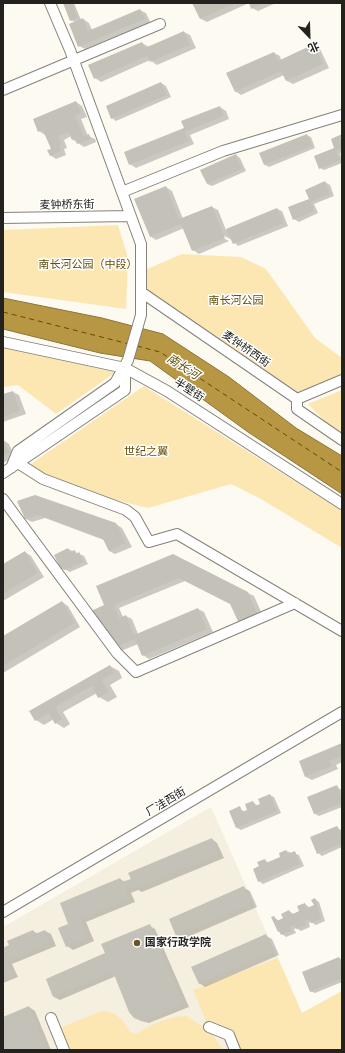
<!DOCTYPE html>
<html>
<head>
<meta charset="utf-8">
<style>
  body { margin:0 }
  #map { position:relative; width:345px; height:1053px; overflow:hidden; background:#fdfaf2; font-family:Cabin,"Noto Sans SC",sans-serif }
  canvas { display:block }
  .frame { position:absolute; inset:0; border:4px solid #23221f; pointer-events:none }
  .north { position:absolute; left:289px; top:16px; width:40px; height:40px; -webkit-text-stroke:3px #fff; paint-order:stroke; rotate:157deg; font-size:11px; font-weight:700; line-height:16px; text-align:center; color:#23221f }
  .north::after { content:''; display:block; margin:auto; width:14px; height:18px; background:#23221f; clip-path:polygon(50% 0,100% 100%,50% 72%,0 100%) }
</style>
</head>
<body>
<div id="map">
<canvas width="345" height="1053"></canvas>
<div class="frame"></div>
<div class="north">北</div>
</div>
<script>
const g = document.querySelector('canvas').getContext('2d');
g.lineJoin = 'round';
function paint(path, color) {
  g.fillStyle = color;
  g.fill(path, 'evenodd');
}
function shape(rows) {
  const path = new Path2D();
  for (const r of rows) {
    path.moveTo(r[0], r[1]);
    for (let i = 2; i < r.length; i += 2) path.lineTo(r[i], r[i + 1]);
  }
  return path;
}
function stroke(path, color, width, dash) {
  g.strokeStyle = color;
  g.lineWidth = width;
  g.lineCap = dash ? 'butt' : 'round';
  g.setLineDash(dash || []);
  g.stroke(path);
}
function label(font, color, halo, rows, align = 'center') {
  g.font = font + ' Cabin,"Noto Sans SC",sans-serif';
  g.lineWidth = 3;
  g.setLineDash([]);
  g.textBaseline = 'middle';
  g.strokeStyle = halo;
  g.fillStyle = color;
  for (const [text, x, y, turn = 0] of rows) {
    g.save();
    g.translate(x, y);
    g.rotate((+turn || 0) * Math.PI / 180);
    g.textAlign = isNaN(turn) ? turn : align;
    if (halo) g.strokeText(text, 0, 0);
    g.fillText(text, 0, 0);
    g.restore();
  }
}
const built = shape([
  [211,807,302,1013,342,991,342,1050,3,1050,3,927]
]);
const green = shape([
  [118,225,128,258,126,309,3,292,3,230],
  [182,254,241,257,266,269,315,338,342,358,342,375,296,394,144,289,145,270],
  [3,347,116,372,56,414,18,385,3,387],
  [144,386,342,511,342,548,261,499,231,484,148,508,39,481,28,466],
  [342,390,342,439,308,404],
  [278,958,302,1013,342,991,342,1050,232,1050,223,1030,207,1023,193,990],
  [102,1011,114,1013,123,1021,130,1032,136,1034,156,1023,173,1017,186,1016,211,1032,223,1050,66,1050,57,1029]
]);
const water = shape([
  [3,298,102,318,163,334,229,377,296,428,342,456,342,494,248,432,150,361,100,353,3,329,3,298]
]);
const shadow = shape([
  [64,3,74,3,81,20,83,19,89,23,92,30,140,10,146,13,150,22,85,49,79,46,75,22,71,20],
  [193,3,249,3,207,22,201,19],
  [250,3,276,3,258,11,252,8],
  [184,32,190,35,196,48,157,65,150,60,101,82,95,78,89,65,142,43,149,47],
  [314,45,320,49,329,68,293,84,287,81,284,75,241,95,235,91,274,53,280,56,281,60],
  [161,83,166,86,171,97,116,121,112,118],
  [76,102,82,106,87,117,81,119,88,136,95,139,96,142,84,147,72,139,71,136,64,140,67,148,64,149,66,155,56,159,50,155,52,149,45,135,39,131],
  [220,107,226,111,229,119,190,135,194,144,136,168,130,164],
  [306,135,311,137,315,148,269,167,265,165,260,154],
  [342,135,342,153,340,153,342,163,324,170,320,168,336,148],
  [236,155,240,158,246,171,212,186,207,184],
  [325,182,330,185,334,196,314,204,318,213,299,222,294,219],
  [166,187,172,191,183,219,212,207,218,210,226,230,277,209,282,211,288,226,238,246,232,240,221,234,220,236,229,241,199,254,193,250,184,228,156,240,150,236],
  [13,392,19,395,26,414,3,422,3,395],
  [3,440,9,444,15,457,3,463],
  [18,502,116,524,122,528,132,547,115,554,109,551,104,540,45,518,32,522,26,519],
  [68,549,84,556,88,564,70,572,61,567],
  [25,552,31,556,44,577,3,601,3,565],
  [173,555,254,596,263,616,244,624,238,621,231,604,185,581,119,608,123,617,126,616,132,619,138,634,198,609,204,612,213,632,149,659,143,655,138,644,121,651,115,647,107,628,105,629,99,626,106,606],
  [62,602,68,606,80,627,3,673,3,638],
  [110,666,119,671,122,678,110,685,117,697,108,702,99,697,97,693,63,712,70,724,64,728,56,723,54,719,44,725,36,720],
  [342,744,342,762,336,765,338,769,312,780,306,777,300,762],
  [337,786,342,791,342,807,319,816,315,814],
  [270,795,274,797,281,813,241,830,237,828,230,812,239,808,245,812,248,810,253,802,258,806],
  [337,827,342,831,342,847,322,856,318,853],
  [212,839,217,843,224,858,142,892,138,890,131,893,135,902,86,922,94,941,73,950,67,946,69,924,120,879,125,882],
  [286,851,299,855,304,866,263,884,259,881,260,867,265,860,269,863,282,858],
  [244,888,250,891,257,907,183,939,177,935],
  [315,899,319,902,325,921,316,925,311,922,309,923,310,927,301,931,296,928,294,929,296,933,286,937,278,931,274,917,279,921,284,919,289,911,294,914,300,912,305,904,310,908,315,906],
  [150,926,155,929,189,1007,149,1023,141,1021,135,1018,116,976,60,1000,54,997,47,980,107,954],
  [33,931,38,934,45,931,51,934,56,946,12,964,18,977,3,983,3,949],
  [266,936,272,939,279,955,205,987,199,983],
  [339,958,342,960,342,982,315,993,310,991],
  [29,1007,35,1011,51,1050,3,1050,3,1018]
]);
const ferry = shape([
  [3,312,129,344],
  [137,346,160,352,342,472]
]);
const building = shape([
  [63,3,72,3,78,18,70,21],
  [192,3,236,3,200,19],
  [249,3,264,3,251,9],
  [140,9,145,19,78,47,69,24,83,18,88,31],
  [184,31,190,45,150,62,147,56,94,79,88,65,142,42,145,48],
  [314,44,323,64,286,81,281,71,235,92,226,73,274,52,278,61],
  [161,82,167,95,111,119,106,106],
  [76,101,81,113,75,116,84,136,89,134,91,139,77,144,75,139,72,140,68,132,58,136,62,144,59,146,61,151,50,156,47,150,51,149,43,130,38,132,33,119],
  [220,106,224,116,185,132,189,141,129,165,124,152,184,128,181,121],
  [307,134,312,146,264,165,259,153],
  [342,134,342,149,336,151,340,160,319,169,314,156,334,148,331,139],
  [236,154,242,169,207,184,200,170],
  [325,181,330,194,311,202,314,211,293,220,288,207,309,199,305,190],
  [166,186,179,219,212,206,225,238,192,251,181,224,150,237,134,199],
  [277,208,284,223,233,244,226,229],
  [13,391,20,411,3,417,3,394],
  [3,439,10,453,3,457],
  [35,495,116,523,126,543,109,551,103,539,39,515,25,519,17,501],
  [68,548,70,552,75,550,76,554,79,552,84,562,65,570,60,568,54,555],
  [25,551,38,573,3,594,3,564],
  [173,554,248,592,257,613,238,621,230,604,179,578,114,605,119,618,126,615,134,635,198,608,207,629,142,656,135,639,114,648,104,624,98,626,91,611,104,605,96,586],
  [62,601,75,623,3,666,3,636],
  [110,665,114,673,102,680,109,692,98,698,92,686,55,707,62,719,55,724,49,713,35,721,29,711],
  [342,743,342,756,330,761,332,766,305,777,299,761],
  [337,785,342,803,314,814,307,797],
  [270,794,277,811,236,828,229,811,240,806,242,812,247,810,245,804,253,801,255,806,260,804,258,799],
  [337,826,342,837,342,843,317,854,310,837],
  [212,838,218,854,135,889,134,886,125,890,129,899,81,919,89,937,66,947,58,928,68,924,60,903,120,878,122,882,131,879,128,873],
  [286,850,288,854,295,851,300,864,258,882,253,869,259,866,257,862,265,859,266,863,280,857,279,853],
  [244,886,251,904,176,936,169,919],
  [315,898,321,919,311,923,309,919,305,921,306,925,296,929,294,925,290,927,292,931,281,935,279,931,278,932,271,917,274,916,277,921,283,918,281,914,289,910,291,915,299,911,297,906,305,903,307,908,314,905,311,900],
  [150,924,184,1004,143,1021,134,1018,129,1012,113,972,53,997,46,979,105,953,101,944],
  [33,930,35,934,45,930,50,942,7,961,13,974,3,978,3,948,9,945,7,941],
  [266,934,274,952,199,984,191,967],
  [339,957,342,965,342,978,310,992,302,972],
  [29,1006,47,1050,3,1050,3,1017]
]);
const minor = shape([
  [3,90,160,24],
  [122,192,223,151,342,115],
  [3,218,130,216],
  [141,292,297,399,342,380],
  [3,342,125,368,167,391,342,504],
  [297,399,297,409,342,440],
  [18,463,43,479,126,510,135,517,149,542,177,534,342,631],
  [11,468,18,451,115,383,128,360,141,315,141,244,70,50,50,3],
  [3,473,125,390,125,368],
  [3,499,117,653,136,672,295,603],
  [3,912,342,712],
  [51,1018,64,1050],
  [209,1027,229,1035,235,1050]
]);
const markers = [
  [137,943,4,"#695625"]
];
const streetNames = [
  ["麦钟桥东街",67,205,-1],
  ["麦钟桥西街",246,349,34],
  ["半壁街",189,390,33],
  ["厂洼西街",166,802,-31]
];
const parkNames = [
  ["南长河公园（中段）",88,265],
  ["南长河公园",236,301],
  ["世纪之翼",146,452]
];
const poiNames = [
  ["国家行政学院",145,943]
];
const waterNames = [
  ["南长河",183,367,33]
];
paint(built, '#f5efe0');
paint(green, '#fce7b3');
paint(water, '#b79743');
stroke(water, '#8b7438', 1);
paint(shadow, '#0003');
stroke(ferry, '#604a04', 1, [5, 4]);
paint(building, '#c4c1b9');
stroke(minor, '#85827b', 12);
stroke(minor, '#fff', 10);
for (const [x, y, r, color] of markers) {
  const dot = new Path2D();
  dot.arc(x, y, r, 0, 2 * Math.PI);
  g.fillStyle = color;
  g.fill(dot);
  stroke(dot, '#fff', 1.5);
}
label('11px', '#23221f', '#fff', streetNames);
label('11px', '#644e0c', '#fff', parkNames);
label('bold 11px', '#23221f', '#fff', poiNames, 'left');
label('italic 12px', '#604a04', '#fff', waterNames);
</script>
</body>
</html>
